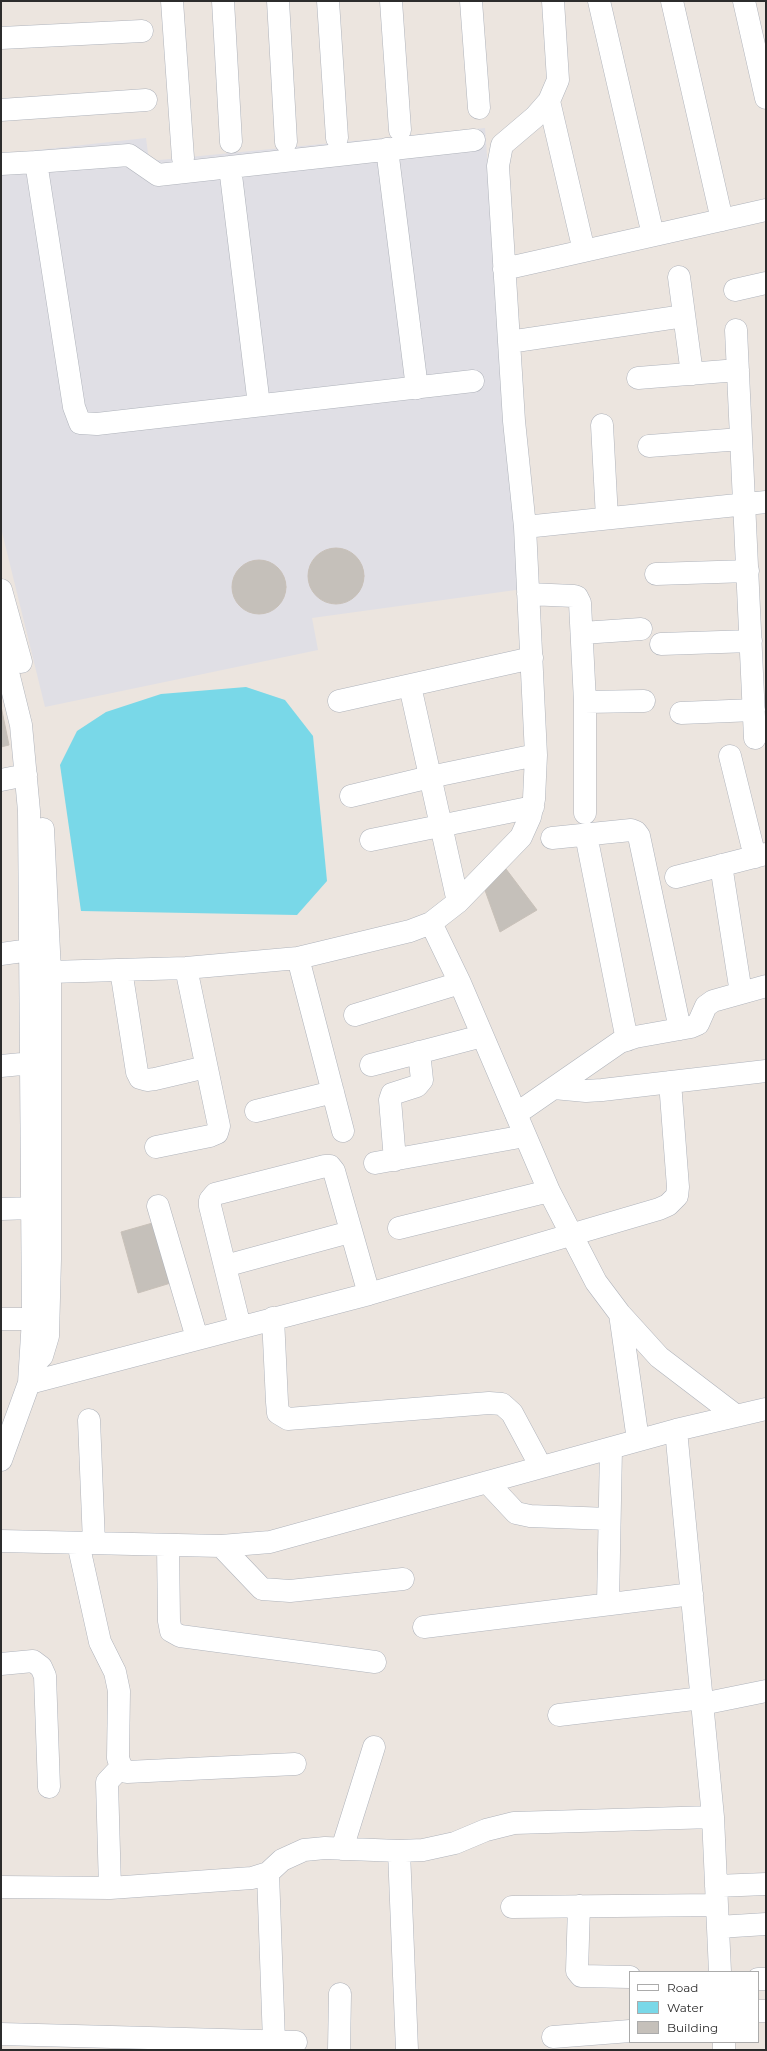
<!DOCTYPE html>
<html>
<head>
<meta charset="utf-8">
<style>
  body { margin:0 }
  #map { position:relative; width:767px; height:2051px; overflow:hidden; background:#ece5df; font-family:Montserrat,sans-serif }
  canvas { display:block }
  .frame { position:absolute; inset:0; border:2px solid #2c2c2c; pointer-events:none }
  .legend { position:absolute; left:629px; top:1971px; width:130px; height:72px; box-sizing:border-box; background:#fff; border:1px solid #ababab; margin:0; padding:5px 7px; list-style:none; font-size:12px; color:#2c2c2c }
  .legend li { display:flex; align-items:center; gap:8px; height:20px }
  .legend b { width:20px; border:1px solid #ababab }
</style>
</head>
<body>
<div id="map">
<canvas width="767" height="2051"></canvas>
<div class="frame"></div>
<ul class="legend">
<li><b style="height:5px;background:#fff"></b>Road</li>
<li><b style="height:11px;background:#79d8e8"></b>Water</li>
<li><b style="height:11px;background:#c5c0ba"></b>Building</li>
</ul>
</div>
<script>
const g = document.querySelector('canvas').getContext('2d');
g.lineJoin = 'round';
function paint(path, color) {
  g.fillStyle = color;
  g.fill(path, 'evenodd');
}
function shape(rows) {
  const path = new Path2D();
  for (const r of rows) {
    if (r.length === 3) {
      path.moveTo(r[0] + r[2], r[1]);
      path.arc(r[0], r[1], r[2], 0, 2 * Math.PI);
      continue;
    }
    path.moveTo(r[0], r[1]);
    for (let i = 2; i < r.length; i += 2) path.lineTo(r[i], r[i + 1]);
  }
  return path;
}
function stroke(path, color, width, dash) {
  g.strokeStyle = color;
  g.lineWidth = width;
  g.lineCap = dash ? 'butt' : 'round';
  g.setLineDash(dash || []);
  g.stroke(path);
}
const industrial = shape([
  [485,128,505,400,523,589,312,618,318,650,45,707,1,528,1,154,146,138,149,161]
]);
const water = shape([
  [246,687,285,700,313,736,327,881,297,915,81,911,60,765,77,731,106,712,161,694]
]);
const building = shape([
  [336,576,28],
  [259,587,27],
  [1,706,9,745,1,747,1,706],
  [503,865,537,910,500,932,482,882,503,865],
  [156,1222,174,1282,138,1293,121,1232,156,1222]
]);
const minor = shape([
  [172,1,183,158],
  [223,1,231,142],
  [278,1,286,142],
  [328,1,337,138],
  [391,1,400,130],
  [471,1,479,108],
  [599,1,653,235],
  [672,1,722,220],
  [744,1,766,98],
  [1,38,142,31],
  [549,101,584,251],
  [1,110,146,100],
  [387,149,417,388],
  [36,162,129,155,158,175,474,140],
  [1,164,36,162,74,407,80,423,97,424,473,381],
  [230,167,259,405],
  [504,269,766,210],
  [679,277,692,374],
  [735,290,766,283],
  [736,330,755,738],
  [509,342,684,316],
  [638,378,738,370],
  [602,425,607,518],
  [649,446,741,439],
  [525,527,766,502],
  [656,574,748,571],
  [1,590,21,662],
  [528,594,574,596,577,597,580,603,585,702,585,813],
  [582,633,641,629],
  [1,644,21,725,29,811,33,1319,29,1383,1,1460],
  [661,644,751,641],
  [410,686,458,902],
  [339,701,532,658],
  [585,702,644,701],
  [681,713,754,710],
  [730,756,755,857],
  [1,780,26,775],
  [351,796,430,777,536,755],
  [586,835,627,1040],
  [552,838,631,830,636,832,639,836,680,1029],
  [371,840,533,807],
  [721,865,741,993],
  [676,877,766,854],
  [431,923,460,983,549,1191,596,1282,620,1314,659,1357,735,1415],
  [1,954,30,950],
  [298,958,343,1131],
  [121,970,137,1072,140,1078,147,1080,155,1079,206,1067],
  [50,972,186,968,298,958,410,931,431,923,458,902,521,837,530,817,534,799,536,755,525,527,514,421,498,166,502,145,535,117,549,101,558,80,553,1],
  [355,1015,460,983],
  [371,1065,482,1036],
  [1,1066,32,1063],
  [554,1088,586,1091,602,1090,766,1071],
  [256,1111,333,1092],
  [516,1114,620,1042,635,1037,691,1027,698,1024,706,1006,713,1001,766,986],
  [156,1147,210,1136,217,1133,219,1126,186,968],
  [395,1160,390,1100,392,1094,417,1086,422,1080,419,1052],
  [375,1163,525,1136],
  [158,1206,197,1338],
  [1,1209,33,1208],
  [399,1228,549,1191],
  [225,1266,350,1232],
  [620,1314,638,1440],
  [273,1318,277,1402,278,1413,288,1419,489,1403,502,1404,512,1413,541,1467],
  [1,1319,33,1319],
  [240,1327,210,1206,210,1200,215,1194,325,1166,330,1166,334,1171,369,1294],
  [34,1364,42,1356,48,1336,50,1259,50,972,43,829],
  [29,1383,369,1294,659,1209,668,1205,677,1196,678,1187,670,1082],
  [89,1420,94,1543],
  [676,1430,713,1817,720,1972],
  [487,1482,516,1513,530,1516,609,1519],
  [1,1541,221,1546,270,1542,676,1430,766,1409],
  [78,1543,100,1642,115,1672,119,1691,118,1758,121,1767,127,1772,295,1764],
  [168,1545,169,1621,171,1631,180,1636,375,1662],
  [221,1546,262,1589,290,1591,403,1579],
  [608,1604,611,1448],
  [424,1627,692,1594],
  [1,1664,33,1661,41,1667,45,1676,49,1787],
  [702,1704,766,1691],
  [559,1715,702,1698],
  [342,1849,374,1747],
  [399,1851,407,2050],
  [268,1873,274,2042],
  [716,1886,766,1884],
  [1,1887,110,1888,252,1878,268,1873,282,1860,304,1850,325,1848,399,1851,423,1850,455,1843,486,1830,514,1823,713,1817],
  [110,1888,107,1782,121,1767],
  [579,1906,577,1971,581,1976,630,1977],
  [512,1907,717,1905],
  [718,1927,766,1924],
  [758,1979,766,1979],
  [758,2011,766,2011],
  [1,2034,296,2042],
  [553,2037,630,2031],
  [724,2042,724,2050],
  [339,2050,340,1994]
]);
paint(industrial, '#e0dfe5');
paint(water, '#79d8e8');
paint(building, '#c5c0ba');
stroke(building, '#c8c0b8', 1);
stroke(minor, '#afb3bb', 23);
stroke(minor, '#fff', 22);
</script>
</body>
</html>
